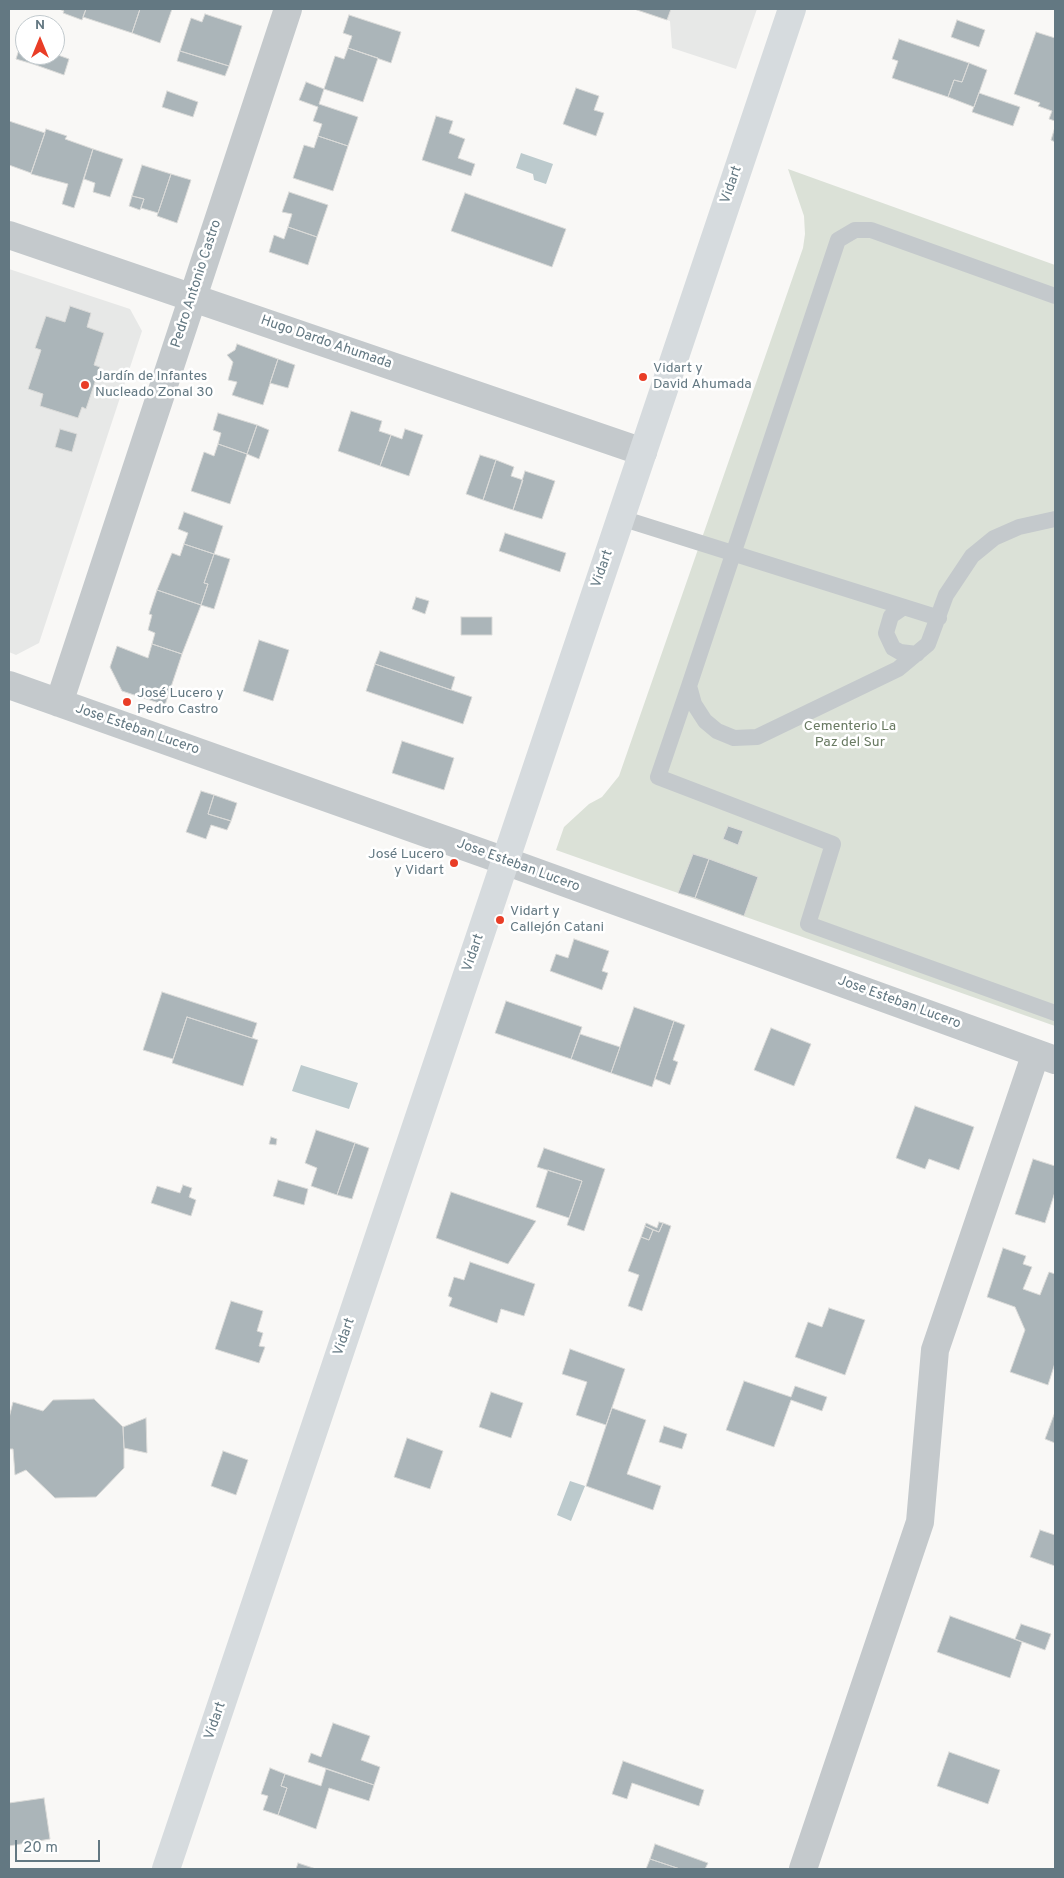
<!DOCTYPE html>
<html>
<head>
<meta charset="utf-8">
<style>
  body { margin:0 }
  #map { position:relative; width:1064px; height:1878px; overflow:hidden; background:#f9f8f6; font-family:Overpass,sans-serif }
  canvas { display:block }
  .frame { position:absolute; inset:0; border:10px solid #637882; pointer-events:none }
  .north { position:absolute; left:15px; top:15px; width:50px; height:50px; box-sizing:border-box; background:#fff; border:1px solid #c1c9cd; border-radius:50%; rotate:0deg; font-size:14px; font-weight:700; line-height:20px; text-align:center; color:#637882 }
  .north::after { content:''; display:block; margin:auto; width:18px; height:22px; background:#e93d26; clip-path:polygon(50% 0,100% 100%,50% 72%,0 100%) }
  .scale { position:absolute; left:15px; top:1840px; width:85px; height:22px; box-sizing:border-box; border:2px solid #637882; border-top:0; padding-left:6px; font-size:15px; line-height:18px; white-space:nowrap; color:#637882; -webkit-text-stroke:4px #fff; paint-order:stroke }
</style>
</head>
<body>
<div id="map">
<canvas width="1064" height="1878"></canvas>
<div class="frame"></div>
<div class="north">N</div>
<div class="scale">20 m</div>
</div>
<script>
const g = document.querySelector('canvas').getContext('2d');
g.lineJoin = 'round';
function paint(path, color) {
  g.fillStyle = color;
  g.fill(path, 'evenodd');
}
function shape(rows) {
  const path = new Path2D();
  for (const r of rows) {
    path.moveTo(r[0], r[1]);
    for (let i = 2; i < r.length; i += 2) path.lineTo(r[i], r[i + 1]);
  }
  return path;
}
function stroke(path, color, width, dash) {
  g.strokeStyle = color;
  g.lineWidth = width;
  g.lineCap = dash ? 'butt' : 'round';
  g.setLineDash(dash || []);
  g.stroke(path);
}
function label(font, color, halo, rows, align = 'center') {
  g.font = font + ' Overpass,sans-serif';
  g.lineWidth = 5;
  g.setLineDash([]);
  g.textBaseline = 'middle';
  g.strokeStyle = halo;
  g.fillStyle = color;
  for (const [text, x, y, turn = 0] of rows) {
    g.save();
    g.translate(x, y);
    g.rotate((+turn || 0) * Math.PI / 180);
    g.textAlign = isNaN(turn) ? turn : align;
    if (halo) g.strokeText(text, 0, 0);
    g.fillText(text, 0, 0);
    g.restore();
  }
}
const built = shape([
  [634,9,757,9,736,69,672,48,670,21],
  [9,269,130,309,142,331,39,643,16,655,9,652]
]);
const green = shape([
  [788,169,1055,265,1055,1026,556,850,564,827,589,804,602,797,619,776,803,248,805,234,804,216]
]);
const water = shape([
  [521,153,553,164,546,184,534,180,533,174,516,168],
  [301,1065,358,1083,349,1109,292,1091],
  [570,1481,585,1486,571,1521,557,1515]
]);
const building = shape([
  [59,9,86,9,82,20,63,13,64,11,59,9],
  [86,9,140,9,132,33,83,17,86,9],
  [140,9,172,9,160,43,132,33,140,9],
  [634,9,671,9,667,20,634,9],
  [205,14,242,26,229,66,180,51,191,18,202,22,205,14],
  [349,15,401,32,391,63,348,48,352,36,343,33,349,15],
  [957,20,985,30,979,47,951,37,957,20],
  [1036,32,1055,38,1055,121,1049,119,1052,111,1038,106,1040,103,1014,94,1036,32],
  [899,39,969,63,962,82,954,80,948,97,892,78,898,61,892,59,899,39],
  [21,43,25,44,25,55,36,55,33,64,16,59,21,43],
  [348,48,378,58,363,102,324,89,335,56,344,59,348,48],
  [180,51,229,66,225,76,177,61,180,51],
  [55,54,69,59,64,75,33,64,36,55,55,54],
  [969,63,987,70,974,107,948,97,954,80,962,82,969,63],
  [306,82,324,89,319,104,358,117,348,146,318,136,322,124,313,121,318,107,299,100,306,82],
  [576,88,599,96,594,110,604,113,596,136,563,124,576,88],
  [167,91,198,102,193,117,162,107,167,91],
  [979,93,1020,107,1013,126,972,112,979,93],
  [436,116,453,121,449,133,465,139,458,158,475,164,471,176,422,160,436,116],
  [9,121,45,133,31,173,9,165,9,121],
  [1055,127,1055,142,1051,140,1055,127],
  [46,129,67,136,65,139,93,149,74,208,62,204,68,184,31,174,46,129],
  [318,136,348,146,333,191,293,178,304,145,314,148,318,136],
  [93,149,123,159,110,197,93,192,95,183,84,179,93,149],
  [142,165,171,174,158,213,141,208,144,199,132,196,142,165],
  [171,174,191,180,177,223,157,216,171,174],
  [289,192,328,205,317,237,288,227,292,214,282,212,289,192],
  [465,193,566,229,552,267,451,231,465,193],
  [132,196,144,199,140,210,129,206,132,196],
  [288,227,317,237,308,265,269,252,274,235,284,239,288,227],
  [70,306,91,313,87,327,104,333,94,365,100,367,86,409,82,407,78,418,40,406,43,394,28,389,41,350,35,348,46,316,65,322,70,306],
  [237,344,278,359,263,405,232,395,237,382,228,380,233,362,227,355,235,350,237,344],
  [278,359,295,365,288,388,270,383,278,359],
  [351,411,382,421,379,431,391,435,380,466,338,451,351,411],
  [218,413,257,425,247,454,218,444,221,433,213,430,218,413],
  [257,425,269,430,259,459,247,454,257,425],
  [60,429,77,434,72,452,55,447,60,429],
  [405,429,423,435,409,476,380,466,391,435,402,439,405,429],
  [218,444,247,454,230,504,191,491,204,452,214,456,218,444],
  [480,455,496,460,483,500,466,494,480,455],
  [496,460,514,467,511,476,523,480,513,510,483,500,496,460],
  [525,471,555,481,542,519,513,510,525,471],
  [184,512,223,526,214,554,184,544,188,533,178,529,184,512],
  [505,533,566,553,560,572,499,551,505,533],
  [184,544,214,554,204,583,208,584,201,605,157,590,172,553,180,556,184,544],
  [214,554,230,559,214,609,201,605,208,584,204,583,214,554],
  [157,590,201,605,182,654,152,644,155,633,148,630,152,615,149,614,157,590],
  [416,597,429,601,425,614,412,609,416,597],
  [461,617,492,617,492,635,461,635,461,617],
  [259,640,289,650,273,701,243,691,259,640],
  [152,644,182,654,165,705,122,691,110,667,117,646,148,658,152,644],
  [380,651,455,677,451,690,375,664,380,651],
  [375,664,472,697,463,724,366,691,375,664],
  [402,741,454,758,444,790,392,773,402,741],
  [201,791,214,795,208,814,231,821,227,830,211,825,206,839,186,832,201,791],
  [214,795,237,803,231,821,208,814,214,795],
  [728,826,743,831,738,845,723,839,728,826],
  [693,854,709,859,695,898,678,893,693,854],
  [709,859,758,877,744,916,695,898,709,859],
  [574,939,609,951,602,971,608,973,602,990,550,971,556,954,568,958,574,939],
  [162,992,257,1023,252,1038,187,1017,173,1059,143,1050,162,992],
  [506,1001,582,1027,571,1059,495,1033,506,1001],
  [634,1007,674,1021,652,1087,611,1073,634,1007],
  [187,1017,258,1040,243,1086,172,1063,187,1017],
  [674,1021,685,1025,673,1060,678,1062,670,1085,655,1079,674,1021],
  [771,1028,811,1044,794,1086,754,1070,771,1028],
  [580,1034,620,1047,611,1073,571,1059,580,1034],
  [915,1106,974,1127,959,1170,929,1159,925,1169,896,1158,915,1106],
  [316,1130,355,1143,337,1195,311,1186,317,1168,305,1163,316,1130],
  [271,1137,277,1139,276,1145,269,1144,271,1137],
  [355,1143,369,1148,352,1199,337,1195,355,1143],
  [544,1148,605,1169,584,1231,567,1225,582,1181,537,1167,544,1148],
  [1033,1159,1055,1166,1055,1192,1045,1223,1015,1214,1033,1159],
  [548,1170,582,1181,569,1218,536,1207,548,1170],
  [278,1180,308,1189,304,1205,273,1196,278,1180],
  [183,1185,192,1188,189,1197,196,1200,191,1216,151,1203,157,1186,180,1193,183,1185],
  [451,1192,536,1221,508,1264,436,1238,451,1192],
  [659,1222,663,1223,659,1232,645,1226,646,1223,657,1228,659,1222],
  [663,1223,671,1226,642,1311,628,1306,639,1275,628,1271,641,1237,649,1240,653,1230,659,1232,663,1223],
  [645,1226,653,1230,649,1240,641,1237,645,1226],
  [1003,1248,1026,1256,1023,1264,1032,1267,1023,1289,1040,1295,1049,1272,1055,1274,1055,1363,1048,1385,1010,1372,1025,1330,1015,1307,987,1297,1003,1248],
  [470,1262,535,1284,524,1316,501,1309,497,1323,449,1306,452,1298,448,1296,454,1277,464,1280,470,1262],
  [231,1301,263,1311,257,1331,263,1333,259,1346,265,1347,259,1363,215,1349,231,1301],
  [829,1308,865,1320,845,1375,795,1357,808,1322,822,1327,829,1308],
  [570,1349,625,1369,606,1425,576,1415,587,1382,562,1374,570,1349],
  [744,1381,791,1397,795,1386,827,1397,822,1411,791,1400,774,1447,726,1430,744,1381],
  [491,1392,523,1403,511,1438,479,1427,491,1392],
  [94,1399,123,1427,124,1448,124,1468,96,1497,55,1498,26,1470,15,1475,13,1449,9,1449,9,1418,13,1402,43,1411,53,1400,94,1399],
  [612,1408,646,1420,627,1474,661,1486,653,1510,586,1486,612,1408],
  [1055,1412,1055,1443,1045,1439,1055,1412],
  [146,1418,147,1453,124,1448,123,1427,146,1418],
  [664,1426,687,1434,682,1449,659,1442,664,1426],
  [407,1438,443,1451,430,1489,394,1477,407,1438],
  [223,1451,248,1460,236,1495,211,1486,223,1451],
  [1040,1530,1055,1535,1055,1566,1030,1557,1040,1530],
  [950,1616,1022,1642,1010,1678,937,1652,950,1616],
  [1021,1624,1051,1634,1045,1650,1015,1639,1021,1624],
  [333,1723,370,1736,361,1760,380,1767,374,1785,308,1762,311,1753,321,1757,333,1723],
  [949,1752,1000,1770,988,1804,937,1786,949,1752],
  [623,1761,704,1790,699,1806,632,1783,627,1799,612,1794,623,1761],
  [270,1768,285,1774,281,1786,287,1788,278,1815,263,1810,268,1796,261,1794,270,1768],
  [326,1769,374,1785,369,1801,329,1788,316,1829,278,1815,287,1788,281,1786,285,1774,321,1786,326,1769],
  [44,1798,50,1839,9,1846,9,1803,44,1798],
  [655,1844,708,1863,705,1869,680,1869,650,1859,655,1844],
  [650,1859,680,1869,646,1869,650,1859],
  [298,1863,316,1869,296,1869,298,1863]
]);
const lane = shape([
  [1055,296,871,230,855,230,838,240,689,686,694,704,705,721,717,731,734,738,757,737,898,669,928,644,946,595,972,556,994,538,1019,527,1055,519],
  [621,518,939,618],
  [904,607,891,616,886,633,893,648,900,652,917,654],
  [689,686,658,777,833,844,808,924,1055,1013]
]);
const street = shape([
  [9,235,643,452],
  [9,685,505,861,1055,1060],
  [59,703,288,9],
  [803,1869,920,1522,935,1350,1036,1053]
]);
const secondary = shape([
  [166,1869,792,9]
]);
const markers = [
  [643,377,5,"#e93d26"],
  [85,385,5,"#e93d26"],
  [127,702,5,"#e93d26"],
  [454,863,5,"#e93d26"],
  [500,920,5,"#e93d26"]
];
const streetNames = [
  ["Vidart",732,185,-71],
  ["Pedro Antonio Castro",197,284,-72],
  ["Hugo Dardo Ahumada",326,343,19],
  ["Vidart",603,569,-71],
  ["Jose Esteban Lucero",137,730,19],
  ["Jose Esteban Lucero",518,866,20],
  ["Vidart",474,953,-71],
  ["Jose Esteban Lucero",899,1003,20],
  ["Vidart",345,1337,-71],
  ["Vidart",216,1721,-71]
];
const poiNames = [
  ["Vidart y",653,369],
  ["David Ahumada",653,385],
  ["Jardín de Infantes",95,377],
  ["Nucleado Zonal 30",95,393],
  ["José Lucero y",137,694],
  ["Pedro Castro",137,710],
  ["José Lucero",444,855,"right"],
  ["y Vidart",444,871,"right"],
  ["Vidart y",510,912],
  ["Callejón Catani",510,928]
];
const parkNames = [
  ["Cementerio La",850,727],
  ["Paz del Sur",850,743]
];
paint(built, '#e7e8e7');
paint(green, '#dbe1d7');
paint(water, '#bccacd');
paint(building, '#abb5b9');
stroke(building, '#dadad8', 1);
stroke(lane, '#c4c9cc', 16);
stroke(street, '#c4c9cc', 28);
stroke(secondary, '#d6dbde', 28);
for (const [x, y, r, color] of markers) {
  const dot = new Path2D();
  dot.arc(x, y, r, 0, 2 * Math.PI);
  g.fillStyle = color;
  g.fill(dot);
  stroke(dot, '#fff', 2);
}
label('14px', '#637882', '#fff', streetNames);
label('14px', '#637882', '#fff', poiNames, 'left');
label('14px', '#697a62', '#fff', parkNames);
</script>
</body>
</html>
